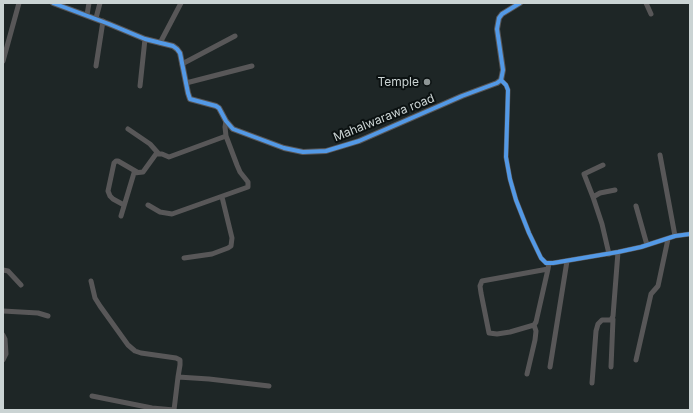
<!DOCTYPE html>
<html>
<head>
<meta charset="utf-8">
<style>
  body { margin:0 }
  #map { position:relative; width:693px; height:413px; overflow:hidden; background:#1e2626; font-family:Inter,sans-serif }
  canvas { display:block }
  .frame { position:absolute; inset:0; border:4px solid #cad3d3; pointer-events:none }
</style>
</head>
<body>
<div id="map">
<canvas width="693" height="413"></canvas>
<div class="frame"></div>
</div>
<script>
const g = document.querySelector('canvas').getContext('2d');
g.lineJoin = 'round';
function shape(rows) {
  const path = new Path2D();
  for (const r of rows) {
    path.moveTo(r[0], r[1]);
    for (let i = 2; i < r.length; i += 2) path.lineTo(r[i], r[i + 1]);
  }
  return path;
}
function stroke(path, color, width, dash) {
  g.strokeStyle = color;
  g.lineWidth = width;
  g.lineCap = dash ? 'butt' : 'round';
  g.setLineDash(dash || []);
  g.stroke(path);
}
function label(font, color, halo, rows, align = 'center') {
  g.font = font + ' Inter,sans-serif';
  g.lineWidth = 4;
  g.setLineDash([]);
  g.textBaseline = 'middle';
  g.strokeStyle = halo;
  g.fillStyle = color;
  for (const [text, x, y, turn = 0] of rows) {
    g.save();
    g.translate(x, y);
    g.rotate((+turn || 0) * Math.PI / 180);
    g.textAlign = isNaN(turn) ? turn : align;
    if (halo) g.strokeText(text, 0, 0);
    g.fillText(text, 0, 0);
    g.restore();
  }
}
const minor = shape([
  [646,3,651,14],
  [87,15,89,3],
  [96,18,100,3],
  [160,43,181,3],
  [3,61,19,3],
  [182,64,235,36],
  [96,66,103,21],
  [501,80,506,85,508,90,506,157,510,179,516,200,529,233,541,258,546,263,553,263,618,252,641,247,675,236,690,234],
  [186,83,252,66],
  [140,86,145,39],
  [128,129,150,144,158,153],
  [660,155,675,236],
  [603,165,584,174,593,197,602,224,609,254],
  [593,197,600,193,615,190],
  [124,205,113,199,110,196,108,191,114,163,116,161,118,161,137,172],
  [148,205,160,212,172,214,248,187,248,182,240,172,237,165,226,136],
  [636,206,647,245],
  [121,216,134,173,143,172,156,154,162,154,169,157,226,136,225,127,226,121],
  [184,258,212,254,228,248,231,246,232,238,222,197],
  [548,269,482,281,480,286,481,293,489,333,497,334,510,332,534,325,536,322,548,269,549,263],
  [3,270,8,271,21,285],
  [91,281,95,298,100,306,128,345,135,351,141,353,176,358,180,360,180,365,178,377],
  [3,311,38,313,48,316],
  [3,335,5,339,6,354,3,360],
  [636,360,651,294,658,286,668,239],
  [550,367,567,261],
  [611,367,613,319],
  [527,374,535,340,536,331,534,325],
  [592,383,596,331,598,324,602,320,611,320,613,316,618,252],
  [92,396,152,408,174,410],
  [174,410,178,377,209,379,269,386]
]);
const tertiary = shape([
  [53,3,109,24,145,39,173,46,177,49,180,53,188,93,190,99,216,106,219,108,226,121,233,129,284,148,303,152,326,151,359,141,462,96,497,83,501,80,503,70,497,29,499,18,502,14,520,3]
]);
const cycleway = shape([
  [53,3,109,24,145,39,173,46,177,49,180,53,188,93,190,99,216,106,219,108,226,121,233,129,284,148,303,152,326,151,359,141,462,96,497,83,501,80,503,70,497,29,499,18,502,14,520,3],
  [501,80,506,85,508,90,506,157,510,179,516,200,529,233,541,258,546,263,553,263,618,252,641,247,675,236,690,234]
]);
const markers = [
  [427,82,4,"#8e9696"]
];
const poiNames = [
  ["Temple",419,82]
];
const streetNames = [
  ["Mahalwarawa road",384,118,-22]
];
stroke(minor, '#585758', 5);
stroke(tertiary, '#585758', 6);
stroke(cycleway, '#5399e6', 4);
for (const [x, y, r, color] of markers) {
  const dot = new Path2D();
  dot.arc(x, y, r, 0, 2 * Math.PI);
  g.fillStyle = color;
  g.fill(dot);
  stroke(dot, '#0b1111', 1.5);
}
label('12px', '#cad3d3', '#0b1111', poiNames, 'right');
label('12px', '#cad3d3', '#0b1111', streetNames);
</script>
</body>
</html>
